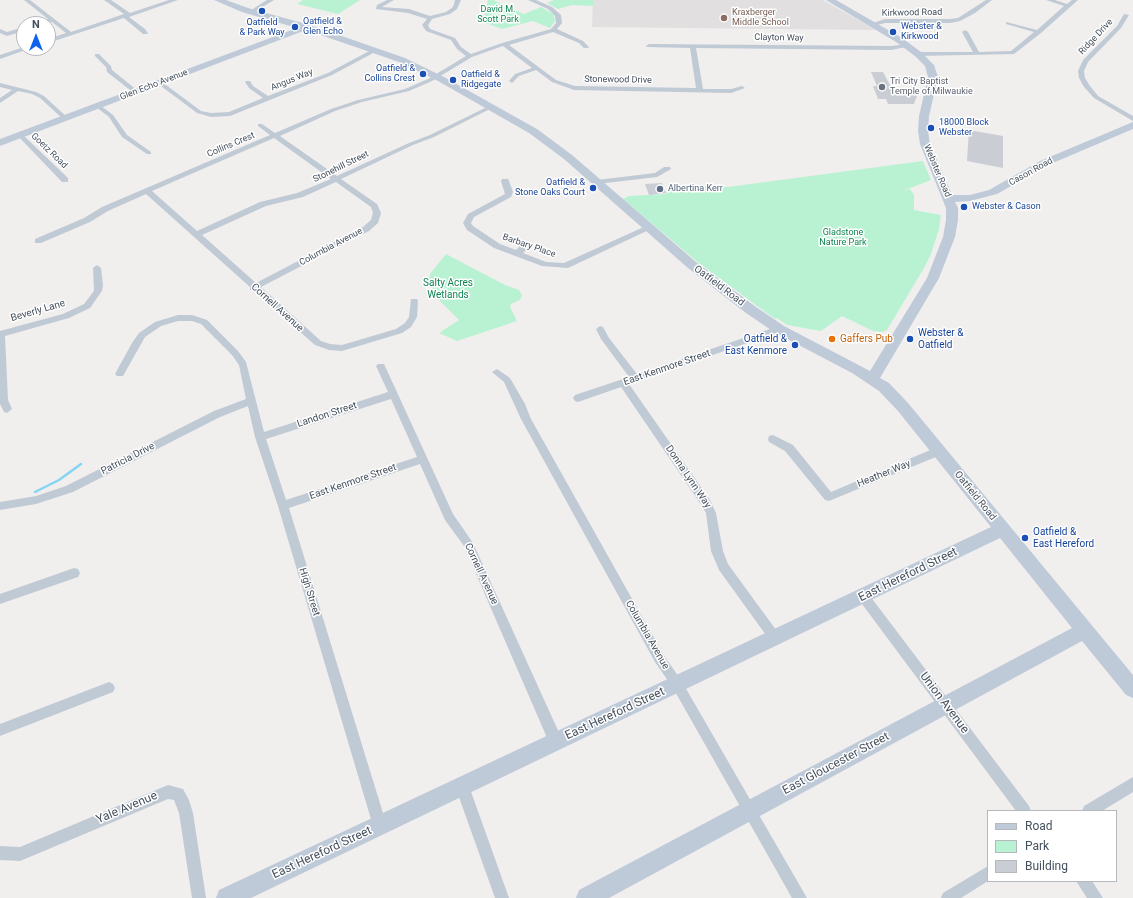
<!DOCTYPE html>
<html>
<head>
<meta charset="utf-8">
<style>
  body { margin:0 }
  #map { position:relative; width:1133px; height:898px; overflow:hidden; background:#f1eeee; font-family:Roboto,sans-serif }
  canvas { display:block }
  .legend { position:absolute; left:987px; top:810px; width:130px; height:72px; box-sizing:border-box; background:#fff; border:1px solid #b5b9be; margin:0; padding:5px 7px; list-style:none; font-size:12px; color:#45505d }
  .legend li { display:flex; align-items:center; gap:8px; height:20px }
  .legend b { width:20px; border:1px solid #b5b9be }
  .north { position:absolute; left:16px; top:16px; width:40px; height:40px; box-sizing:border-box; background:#fff; border:1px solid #b5b9be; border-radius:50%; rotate:0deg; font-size:11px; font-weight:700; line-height:16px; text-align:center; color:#45505d }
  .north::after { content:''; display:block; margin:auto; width:14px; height:18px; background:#0b63ee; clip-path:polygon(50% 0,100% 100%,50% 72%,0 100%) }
</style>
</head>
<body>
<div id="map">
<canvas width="1133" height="898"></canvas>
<ul class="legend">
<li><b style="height:5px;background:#bfcad9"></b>Road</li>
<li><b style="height:11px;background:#b9f2d2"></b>Park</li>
<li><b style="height:11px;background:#cacdd3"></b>Building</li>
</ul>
<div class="north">N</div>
</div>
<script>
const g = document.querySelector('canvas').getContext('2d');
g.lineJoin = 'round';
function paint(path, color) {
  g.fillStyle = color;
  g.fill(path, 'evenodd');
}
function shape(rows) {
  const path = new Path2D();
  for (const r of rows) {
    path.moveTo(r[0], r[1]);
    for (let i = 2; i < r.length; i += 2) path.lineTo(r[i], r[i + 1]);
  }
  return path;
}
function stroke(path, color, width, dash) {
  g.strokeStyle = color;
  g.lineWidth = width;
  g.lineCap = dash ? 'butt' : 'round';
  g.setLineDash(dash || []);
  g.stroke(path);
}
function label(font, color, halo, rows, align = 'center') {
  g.font = font + ' Roboto,sans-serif';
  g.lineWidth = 3;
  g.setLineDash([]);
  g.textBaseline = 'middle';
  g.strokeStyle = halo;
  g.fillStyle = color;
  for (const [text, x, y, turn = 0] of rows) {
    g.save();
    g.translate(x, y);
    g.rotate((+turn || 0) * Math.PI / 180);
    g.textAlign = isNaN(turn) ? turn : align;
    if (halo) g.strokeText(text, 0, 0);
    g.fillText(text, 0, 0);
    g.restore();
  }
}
const education = shape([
  [593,0,823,0,876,30,592,27]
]);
const green = shape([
  [303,0,360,0,338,14,297,4],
  [488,0,493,0,524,14,541,7,553,14,555,21,550,28,533,21,502,29,483,22],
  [554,0,593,0,593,6,572,5,558,9,547,3],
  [923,161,931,180,900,192,910,189,914,195,914,210,941,215,939,229,931,254,924,268,887,330,882,332,873,331,842,316,821,331,787,325,777,318,775,319,700,264,623,199,629,196,665,194,675,186,680,185,728,187],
  [446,254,505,285,519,290,522,295,520,300,511,304,510,307,517,321,457,341,439,333,459,320,437,298,432,299,431,296,434,295,429,280,430,274]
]);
const stream = shape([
  [35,492,59,480,81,464]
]);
const building = shape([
  [871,72,883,72,892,89,907,89,917,96,914,104,888,104,886,99,878,99,873,86,877,86],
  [969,130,1003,136,1003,168,967,161],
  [662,183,666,193,649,195,645,184]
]);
const street = shape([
  [24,0,30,0,71,32,124,14,104,0,111,0,130,13,169,0,178,0,129,17,145,29,148,33,147,34,143,34,124,18,48,43,48,39,66,33,52,22,37,24,48,19,24,0],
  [267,0,274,0,253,13,248,12,267,0],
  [387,0,394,0,382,7,409,9,430,16,446,12,453,7,455,0,461,0,457,9,450,14,432,19,428,25,430,29,455,38,461,47,471,54,502,43,551,29,556,23,555,16,548,9,528,0,536,0,552,7,561,15,562,23,557,29,583,41,589,47,588,48,584,48,579,43,553,32,509,45,556,80,575,86,696,88,690,48,647,47,646,46,649,44,891,46,908,44,911,46,891,50,696,48,703,89,731,89,742,86,745,88,731,93,574,90,552,82,536,70,519,76,512,83,509,81,515,74,532,68,503,46,472,57,432,81,409,91,362,102,335,111,280,136,337,176,409,143,430,135,489,106,494,107,434,137,413,145,341,179,377,204,381,213,378,223,369,231,261,287,321,341,330,344,342,345,396,329,405,323,409,317,411,299,417,299,418,301,417,317,411,327,402,333,342,351,329,350,315,345,254,291,250,290,250,287,146,194,108,211,90,222,41,243,35,243,35,239,84,218,102,207,270,135,258,126,258,124,262,124,275,133,331,109,358,100,405,89,428,79,466,56,457,49,451,40,426,31,422,25,427,19,408,13,376,9,377,5,387,0],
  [274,138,331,179,297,193,260,202,197,231,152,191,274,138],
  [336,182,371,207,373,213,371,220,363,227,256,283,202,235,266,206,303,197,336,182],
  [986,0,992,0,975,13,960,21,950,23,885,23,873,26,870,24,885,19,950,19,958,18,986,0],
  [1046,0,1055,0,1067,4,1072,0,1078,0,1041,33,1014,54,918,56,915,54,918,52,973,52,962,32,965,30,968,32,979,52,1011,51,1034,32,1006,24,1006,22,1037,30,1064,6,1046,0],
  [1124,14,1129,15,1121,28,1088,62,1084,71,1085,78,1090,86,1098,96,1133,116,1133,121,1094,98,1084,87,1079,78,1078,71,1083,60,1117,26,1124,14],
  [24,27,24,31,7,36,0,33,0,29,7,32,24,27],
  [24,47,31,48,0,59,0,55,24,47],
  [375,48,377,49,377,51,332,75,230,116,211,117,197,113,157,83,162,82,201,111,211,113,229,112,263,98,249,88,245,82,246,81,250,81,253,86,268,96,328,73,375,48],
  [95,54,99,54,111,66,112,70,138,91,138,93,134,93,107,72,106,67,95,56,95,54],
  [0,83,36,92,44,96,68,118,63,119,40,98,32,94,18,91,0,103,0,98,12,90,0,87,0,83],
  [96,105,100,105,113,115,127,135,151,152,151,154,147,154,122,137,109,117,96,107,96,105],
  [20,133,22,134,68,178,68,182,62,182,18,136,18,134,20,133],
  [664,167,670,167,671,169,657,177,597,184,593,182,597,180,655,173,664,167],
  [502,179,508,179,509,181,513,192,511,197,474,217,471,223,473,226,500,244,516,250,524,242,530,242,530,246,523,253,546,262,564,263,646,226,652,226,653,228,568,268,542,266,494,248,467,230,463,223,468,214,505,194,501,181,502,179],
  [97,265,101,268,103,286,102,291,90,308,69,318,5,336,8,400,12,409,7,413,4,412,0,404,0,331,63,314,84,304,94,291,93,268,97,265],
  [178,315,192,315,207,320,238,351,246,362,264,432,388,392,376,366,378,364,384,364,453,514,473,543,561,737,562,742,561,747,556,748,551,747,464,546,445,520,420,464,289,508,387,826,385,831,380,833,375,831,373,826,278,506,255,437,248,406,220,417,73,492,36,504,0,510,0,502,36,496,66,486,214,411,246,399,239,365,232,355,201,324,192,321,178,321,161,326,145,337,123,376,117,376,115,374,132,343,139,333,155,322,178,315],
  [391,399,417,457,286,500,266,439,391,399],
  [600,326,603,327,609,338,637,374,776,327,782,327,783,329,782,331,629,384,710,500,716,513,723,551,728,564,779,634,781,638,779,642,775,644,771,642,719,570,711,551,706,513,702,506,621,387,578,402,575,401,573,398,575,395,629,377,601,339,596,329,600,326],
  [497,369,510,378,525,404,531,419,663,654,681,680,807,898,792,898,673,688,655,662,521,419,504,382,492,372,497,369],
  [773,435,793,445,831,492,935,448,939,447,943,448,944,451,943,454,829,501,825,500,785,451,769,442,768,439,769,436,773,435],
  [74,568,78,569,80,573,78,577,0,604,0,594,74,568],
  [863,591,867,592,1029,806,1031,811,1016,811,859,600,857,596,859,592,863,591],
  [109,682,113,684,115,688,113,692,0,736,0,724,109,682],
  [1133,777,1133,792,1102,811,1082,811,1084,806,1133,777],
  [462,779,467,781,469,786,509,898,495,898,455,786,457,781,462,779],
  [168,785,183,789,189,800,193,813,206,898,192,898,179,813,174,800,168,799,20,861,0,860,0,846,20,847,168,785],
  [988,866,988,881,961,898,941,898,943,893,988,866],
  [1076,881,1092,881,1103,898,1087,898,1076,881]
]);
const secondary = shape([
  [214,0,226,0,248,8,310,25,405,58,444,77,537,129,572,155,696,262,756,307,784,326,870,371,927,278,943,237,946,220,946,208,920,144,918,131,919,116,928,77,925,66,915,56,896,42,826,0,836,0,902,38,921,52,934,65,938,77,929,116,928,131,930,144,952,195,970,195,989,190,1040,161,1133,122,1133,129,1048,165,997,194,970,201,955,202,958,208,958,220,955,237,939,278,880,378,889,383,908,403,1133,675,1133,698,1126,695,1082,641,609,898,576,898,579,890,1072,628,1000,538,251,898,216,898,219,890,991,527,898,411,879,391,852,373,774,332,746,313,688,268,564,159,529,133,438,81,399,62,306,30,0,146,0,139,297,28,242,12,214,0]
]);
const markers = [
  [262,11,4,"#1a4fb4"],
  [724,18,4,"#8d6e63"],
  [295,27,4,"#1a4fb4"],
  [893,32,4,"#1a4fb4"],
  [423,74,4,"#1a4fb4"],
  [453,80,4,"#1a4fb4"],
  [882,87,4,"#6b7280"],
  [931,128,4,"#1a4fb4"],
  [593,188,4,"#1a4fb4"],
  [660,189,4,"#5c6f8a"],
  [964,207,4,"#1a4fb4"],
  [832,339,4,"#e8710a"],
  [910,339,4,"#1a4fb4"],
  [795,345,4,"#1a4fb4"],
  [1025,538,4,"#1a4fb4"]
];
const farParknames = [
  ["David M.",498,10],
  ["Scott Park",498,20],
  ["Gladstone",843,233],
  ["Nature Park",843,243]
];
const farEducationnames = [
  ["Kraxberger",732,13],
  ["Middle School",732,23]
];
const farStreetnames = [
  ["Kirkwood Road",912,13,-1],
  ["Ridge Drive",1096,37,-47],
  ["Clayton Way",779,38,1],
  ["Angus Way",292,80,-22],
  ["Stonewood Drive",618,80,1],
  ["Glen Echo Avenue",154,85,-21],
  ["Collins Crest",231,145,-23],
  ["Goetz Road",49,151,44],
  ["Stonehill Street",341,167,-26],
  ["Webster Road",937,171,67],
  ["Cason Road",1031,172,-29],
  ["Barbary Place",529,246,19],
  ["Columbia Avenue",331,247,-28]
];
const farTransitnames = [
  ["Oatfield &",303,22],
  ["Glen Echo",303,32],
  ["Oatfield",262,23,"center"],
  ["& Park Way",262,33,"center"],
  ["Webster &",901,27],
  ["Kirkwood",901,37],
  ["Oatfield &",415,69,"right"],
  ["Collins Crest",415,79,"right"],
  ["Oatfield &",461,75],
  ["Ridgegate",461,85],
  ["18000 Block",939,123],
  ["Webster",939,133],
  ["Oatfield &",585,183,"right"],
  ["Stone Oaks Court",585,193,"right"],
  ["Webster & Cason",972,207]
];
const farWorshipnames = [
  ["Tri City Baptist",890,82],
  ["Temple of Milwaukie",890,92]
];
const farServicenames = [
  ["Albertina Kerr",668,189]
];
const parkNames = [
  ["Salty Acres",448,283],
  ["Wetlands",448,295]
];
const streetNames = [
  ["Oatfield Road",719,286,37],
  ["Cornell Avenue",277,308,42],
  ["Beverly Lane",38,311,-16],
  ["East Kenmore Street",667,368,-19],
  ["Landon Street",327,415,-18],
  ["Patricia Drive",128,459,-27],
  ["Heather Way",884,474,-22],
  ["Donna Lynn Way",688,477,56],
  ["East Kenmore Street",353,482,-19],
  ["Oatfield Road",975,496,51],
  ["Cornell Avenue",481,574,65],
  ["High Street",309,592,73],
  ["Columbia Avenue",647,635,60]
];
const transitNames = [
  ["Webster &",918,333],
  ["Oatfield",918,345],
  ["Oatfield &",787,339,"right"],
  ["East Kenmore",787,351,"right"],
  ["Oatfield &",1033,532],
  ["East Hereford",1033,544]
];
const foodNames = [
  ["Gaffers Pub",840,339]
];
const nearStreetnames = [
  ["East Hereford Street",908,575,-26],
  ["Union Avenue",944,703,53],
  ["East Hereford Street",615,714,-25],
  ["East Gloucester Street",836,764,-28],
  ["Yale Avenue",127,808,-23],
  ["East Hereford Street",322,853,-25]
];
paint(education, '#e2dfe0');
paint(green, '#b9f2d2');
stroke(stream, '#82d6f3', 2.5);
paint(building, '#cacdd3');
paint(street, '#c0cad5');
paint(secondary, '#bfcad9');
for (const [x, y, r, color] of markers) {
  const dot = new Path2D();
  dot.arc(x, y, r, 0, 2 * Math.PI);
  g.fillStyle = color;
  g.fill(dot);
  stroke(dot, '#fff', 1.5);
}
label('9px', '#0f8550', '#fff', farParknames);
label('9px', '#785e54', '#fff', farEducationnames, 'left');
label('9px', '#45505d', '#fff', farStreetnames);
label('9px', '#164399', '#fff', farTransitnames, 'left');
label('9px', '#5b616d', '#fff', farWorshipnames, 'left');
label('9px', '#4e5e75', '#fff', farServicenames, 'left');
label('10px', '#0f8550', '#fff', parkNames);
label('10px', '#45505d', '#fff', streetNames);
label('10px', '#164399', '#fff', transitNames, 'left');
label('10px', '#c56008', '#fff', foodNames, 'left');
label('12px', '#45505d', '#fff', nearStreetnames);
</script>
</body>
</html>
